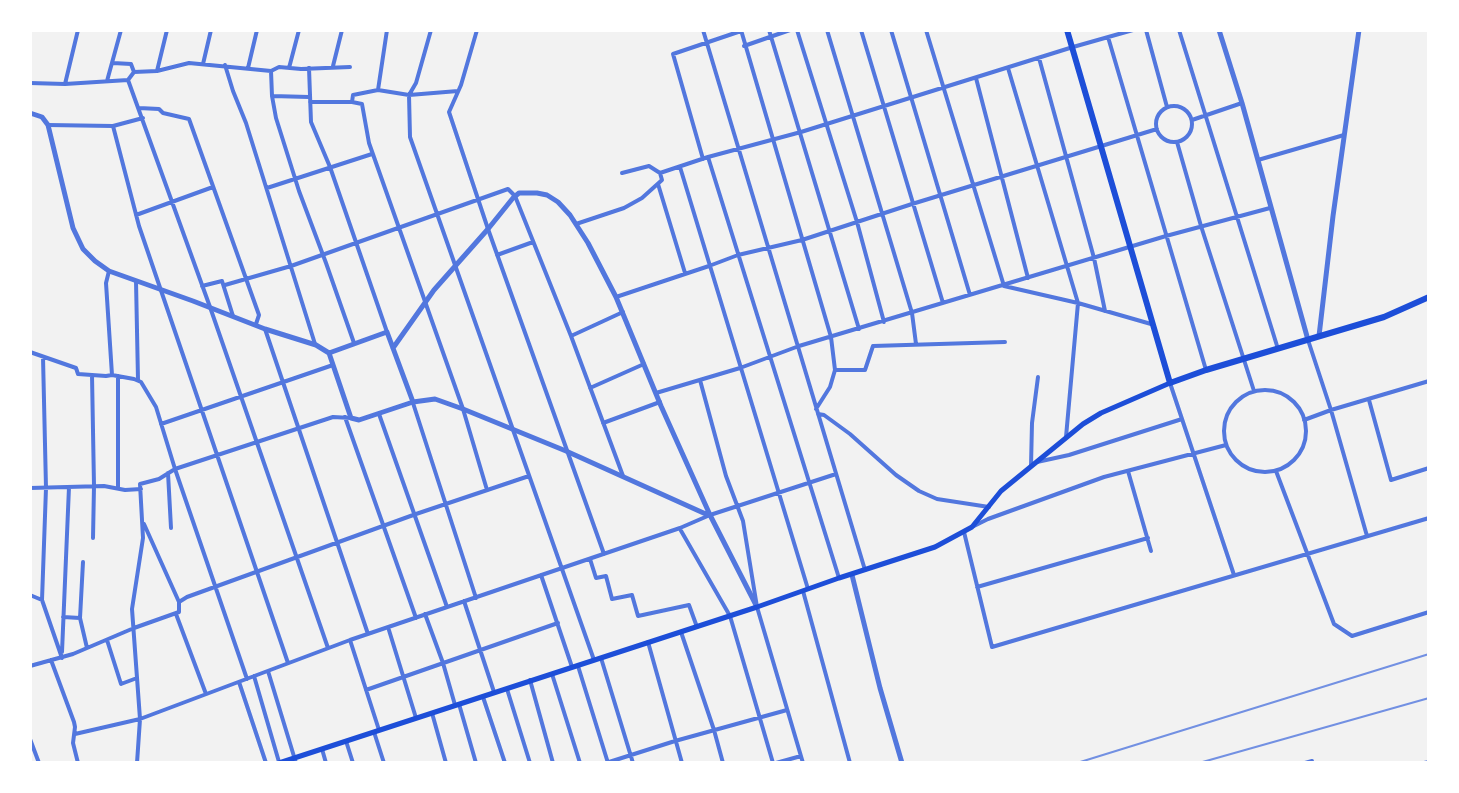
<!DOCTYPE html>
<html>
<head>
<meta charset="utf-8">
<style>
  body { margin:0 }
  #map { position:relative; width:1459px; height:793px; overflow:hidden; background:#f2f2f2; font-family:Lora,serif }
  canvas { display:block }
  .frame { position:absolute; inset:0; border:32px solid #fff; pointer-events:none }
</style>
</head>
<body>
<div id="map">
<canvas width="1459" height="793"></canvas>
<div class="frame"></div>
</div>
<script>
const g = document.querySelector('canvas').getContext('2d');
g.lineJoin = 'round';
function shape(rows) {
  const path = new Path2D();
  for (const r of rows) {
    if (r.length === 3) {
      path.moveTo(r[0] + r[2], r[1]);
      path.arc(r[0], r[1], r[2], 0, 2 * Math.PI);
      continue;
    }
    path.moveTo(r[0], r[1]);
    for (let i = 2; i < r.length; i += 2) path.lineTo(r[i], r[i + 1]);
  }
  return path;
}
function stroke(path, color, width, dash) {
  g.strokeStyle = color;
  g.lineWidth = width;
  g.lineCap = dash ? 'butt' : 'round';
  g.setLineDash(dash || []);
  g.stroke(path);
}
const minor = shape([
  [431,30,416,83,409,95,410,137,594,660],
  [477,30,461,85,449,112,488,229,604,554],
  [703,30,865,570],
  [741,30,831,337,835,370,830,387,816,409],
  [769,30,859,329],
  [797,30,857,222,884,322],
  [827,30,912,313,916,344],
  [861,30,943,303],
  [891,30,970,295],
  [926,30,1004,286,1078,303,1151,324],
  [1146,30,1167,107],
  [1179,30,1278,349],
  [1108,37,1206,370],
  [744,46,790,30],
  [1039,58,1094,258,1105,311],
  [113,63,131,64,134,72,157,71,189,63,271,71,279,67,301,69,350,67],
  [203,64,211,30],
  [225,65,233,91,246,123,315,344],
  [333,66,342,30],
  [248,68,257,30],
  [289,68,299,30],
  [309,68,311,122,330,167,387,332],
  [1008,68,1078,303,1066,437],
  [157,71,167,30],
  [271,71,272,96,276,118,299,191,326,263,354,343],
  [134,72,128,80,210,307,328,648],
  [976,78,1028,278],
  [107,81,121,30],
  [30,83,65,84,128,80],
  [65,84,78,30],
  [378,90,387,30],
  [272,96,309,97],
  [310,102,352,102,353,95,378,90,409,95,458,91],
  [352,102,362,104,369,143,463,409,487,490],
  [1174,124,18],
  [139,108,159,109,163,113,189,119,259,315,256,324],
  [1192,120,1242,103],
  [48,125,113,126,143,118],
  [113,126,139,226,288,663],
  [1177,142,1201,226,1254,391],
  [708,157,839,578],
  [703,159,673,54,741,31],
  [1258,160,1344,135],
  [680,167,808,589],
  [622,173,649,166,660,173],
  [658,184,685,273],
  [267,188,372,154],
  [136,215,213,187],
  [576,224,624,208,642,198,662,180,660,173,708,157,801,132,1073,47,1133,30],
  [497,255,533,242],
  [109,271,106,283,112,375],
  [136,281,138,380],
  [225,285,291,266,508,189,515,196,571,336,623,476],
  [202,286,222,281,233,316],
  [616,297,709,266,738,255,802,240,912,204,1157,129],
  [265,329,368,634],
  [571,336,623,312],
  [1308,340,1331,410,1367,536],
  [30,352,76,368,78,374,106,376,112,375,134,379,141,382,156,407,175,469,247,679],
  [43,357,46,488,42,600,62,658],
  [835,370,865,370,873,346,1005,342],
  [92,375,94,486,93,538],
  [118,376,118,488],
  [700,380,726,476,743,521,757,607,803,763],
  [1170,383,1234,575],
  [590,388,644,364],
  [1265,431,41],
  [656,393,740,368,799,346,1166,236,1270,208],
  [1369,400,1391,480,1429,468],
  [413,403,476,598],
  [379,414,447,607],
  [818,414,824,415,850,434,896,475,919,491,937,499,989,507],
  [345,417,416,618],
  [1304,420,1331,410,1429,381],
  [603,423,660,402],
  [161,424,333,365],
  [1037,462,1069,455,1182,419],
  [1031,466,1032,423,1038,377],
  [1128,471,1151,551],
  [1276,471,1334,624,1352,636,1429,612],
  [168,473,171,528],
  [30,488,104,486,125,490,141,489],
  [144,524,179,602],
  [974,526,988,519,1104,477,1226,445],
  [680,529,730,616,773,763],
  [964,532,992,647,1429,518],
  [590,559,596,578,606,576,612,599,632,595,638,616,689,605,697,627],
  [83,562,80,618,87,648],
  [541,575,572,667],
  [977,587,1148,538],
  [803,591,850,763],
  [30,595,42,600],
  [464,601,494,692],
  [176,614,206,694],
  [425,614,443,663,455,705],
  [63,617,80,618],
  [388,627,416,718],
  [681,632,714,730,723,763],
  [107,640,121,684,137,678],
  [350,640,379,730],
  [648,642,682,763],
  [62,652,69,487],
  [601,658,633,763],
  [51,660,74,722,75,727,73,743,78,763],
  [30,666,73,654,134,628,179,612,179,602,187,597,416,514,529,476],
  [578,666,608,763],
  [268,671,296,763],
  [552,674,580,763],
  [254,676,279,762],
  [530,680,553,763],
  [239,682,266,763],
  [507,689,530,763],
  [366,690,558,623],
  [483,697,505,763],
  [459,704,476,763],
  [432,713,446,763],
  [374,732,384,763],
  [75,734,140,719,350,640,680,528,710,515,836,474],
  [30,739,39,763],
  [346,741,353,763],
  [322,749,326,763],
  [137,763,140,719,132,609,143,538,140,484,159,479,175,469,333,417,351,418],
  [606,763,675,741,787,710],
  [776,763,801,756],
  [1305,763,1312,761],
  [1424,763,1429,762]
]);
const tertiary = shape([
  [1219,30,1242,103,1308,340],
  [30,113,42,117,48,125,73,228,83,249,95,261,109,271,193,301,265,329,316,345,329,353,351,418,359,420,413,402,387,332,329,353],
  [1319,336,1333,216,1359,30],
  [393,348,434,290,488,229,513,198,519,193,537,193,547,195,558,202,570,215,588,243,616,297,661,406,710,515,757,607],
  [413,402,435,399,463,409,566,451,708,515],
  [852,575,880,688,902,763]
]);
const secondary = shape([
  [279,763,757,607,839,578,935,547,972,527,1001,491,1083,424,1101,413,1170,383]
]);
const primary = shape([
  [1067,30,1170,383,1206,370,1384,317,1429,297]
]);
const rail = shape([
  [1077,763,1429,654],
  [1199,763,1429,698]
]);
stroke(minor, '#5277de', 4);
stroke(tertiary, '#5277de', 5);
stroke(secondary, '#1d4ed8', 5);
stroke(primary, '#1d4ed8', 6);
stroke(rail, '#7290e2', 2);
</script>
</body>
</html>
